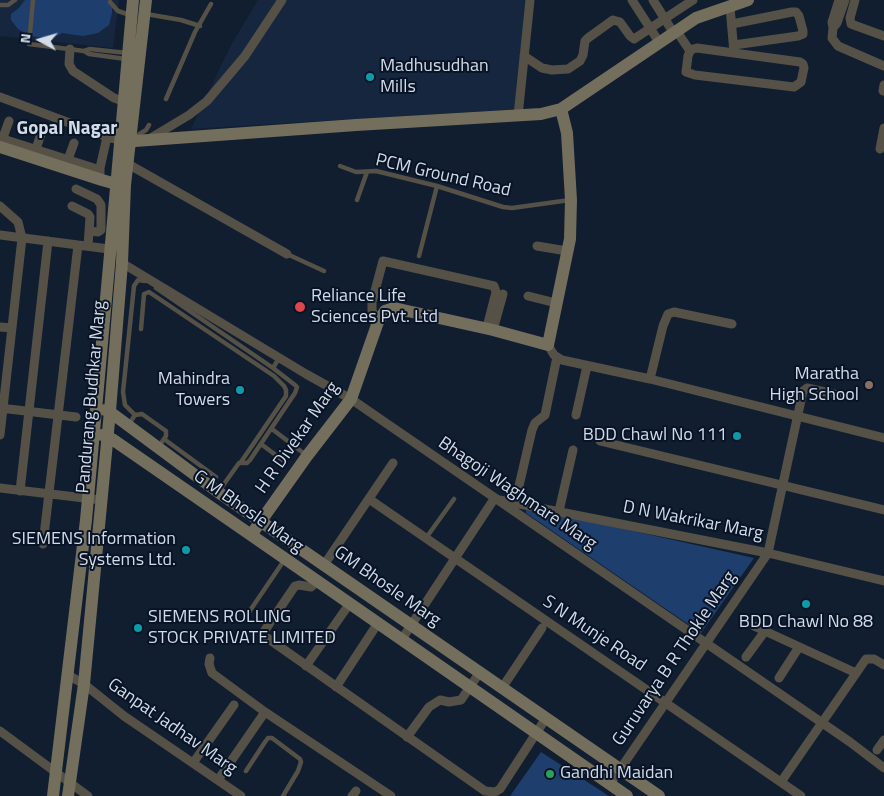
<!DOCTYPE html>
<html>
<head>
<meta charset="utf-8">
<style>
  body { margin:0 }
  #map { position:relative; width:884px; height:796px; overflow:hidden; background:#111e30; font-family:"Titillium Web",sans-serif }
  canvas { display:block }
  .north { position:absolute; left:15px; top:15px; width:50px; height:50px; -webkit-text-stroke:4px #081426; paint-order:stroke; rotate:276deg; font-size:14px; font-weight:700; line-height:20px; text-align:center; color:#d2dbe8 }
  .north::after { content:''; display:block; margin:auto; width:18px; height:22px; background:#d2dbe8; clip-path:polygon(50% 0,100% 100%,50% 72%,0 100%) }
</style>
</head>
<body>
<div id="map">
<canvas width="884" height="796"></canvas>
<div class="north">N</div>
</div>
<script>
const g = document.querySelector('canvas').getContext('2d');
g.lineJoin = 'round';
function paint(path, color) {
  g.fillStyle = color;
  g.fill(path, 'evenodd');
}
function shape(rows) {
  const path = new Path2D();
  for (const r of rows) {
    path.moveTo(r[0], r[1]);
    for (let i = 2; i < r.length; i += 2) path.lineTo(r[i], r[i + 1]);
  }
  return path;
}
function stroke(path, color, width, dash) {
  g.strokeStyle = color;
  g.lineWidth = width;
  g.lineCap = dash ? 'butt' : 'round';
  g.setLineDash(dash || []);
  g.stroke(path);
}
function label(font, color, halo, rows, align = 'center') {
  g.font = font + ' "Titillium Web",sans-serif';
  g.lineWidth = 4;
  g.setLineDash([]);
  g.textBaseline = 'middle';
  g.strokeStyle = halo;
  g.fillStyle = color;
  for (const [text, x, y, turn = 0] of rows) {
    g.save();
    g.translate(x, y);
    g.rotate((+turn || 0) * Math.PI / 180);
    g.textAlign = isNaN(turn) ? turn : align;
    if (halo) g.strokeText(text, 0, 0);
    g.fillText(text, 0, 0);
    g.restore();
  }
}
const built = shape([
  [0,0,119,0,113,48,0,36],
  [258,0,532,0,521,109,191,129,231,45]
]);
const green = shape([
  [25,0,112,0,112,13,109,25,98,33,83,36,62,33,57,36,46,38,30,36,18,29,11,20,11,14,19,8],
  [530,508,754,558,701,633,526,513,526,509],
  [541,752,609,796,510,796]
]);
const lane = shape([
  [33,0,29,44,84,51],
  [110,2,118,11,130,15],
  [0,5,8,5,15,0],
  [146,14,181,20,200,26],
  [126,59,89,54,84,51,90,49,127,53],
  [166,99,195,32,211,4],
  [135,137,146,130,149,125],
  [340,166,356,172,376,171,437,186,503,207,512,208,570,200],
  [357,200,367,172],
  [287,254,324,271],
  [419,256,437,186],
  [156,288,273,368],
  [141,329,144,294,149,292,274,376,284,386,286,390,286,396,241,462],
  [135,415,125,405,123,392,134,286,138,280,145,281],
  [129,424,135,415,142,414,166,431,166,436,159,446],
  [272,429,306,455],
  [164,439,216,477],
  [261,444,285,462],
  [219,491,239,463,247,463,250,460,295,393,297,387,295,385,273,368,279,358],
  [426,538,454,499],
  [245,618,285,559],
  [246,771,265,742,268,738,272,738,300,759,301,762,298,771,283,796]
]);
const street = shape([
  [632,0,659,42],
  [653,0,673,32],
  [839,0,832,22,833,28,837,23,845,0],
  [855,0,850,18,851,24,884,36],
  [730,7,734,53,800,62,803,64,804,68,801,82,794,87,695,75,686,72,688,56,690,51,693,49,697,48,734,53],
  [732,24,792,12,796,12,799,16,803,31,803,34,798,36,734,45],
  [833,28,832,38,838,46,884,66],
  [676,30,690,51],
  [70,49,69,64,73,71,114,98,123,101],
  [524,56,542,68,552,70,568,69,580,61,583,55,585,41,588,38,613,20,620,22,630,36,634,39,693,0],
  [883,91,884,85],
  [0,97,107,137,120,140],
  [518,116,530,0],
  [0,138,100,170],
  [149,139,189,115,207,101,245,56,282,0],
  [1,143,9,121],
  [880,149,884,128],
  [34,155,42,131],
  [128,164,287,254],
  [66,165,74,143],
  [100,174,100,168,107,137],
  [76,189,97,199,101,205,101,230,98,232,90,231],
  [0,206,18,222,22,238,0,435],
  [72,206,88,214,90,217,88,246],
  [0,235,109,249],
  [537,246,567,251],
  [122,263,306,374,351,399,850,742,884,768],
  [528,296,556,303],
  [377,325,372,310,372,302,383,261,494,286,496,292,488,323],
  [0,327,12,328],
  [493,330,503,294],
  [548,345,554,355,562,360,650,379,884,438],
  [650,379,663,326,668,314,674,312,732,324],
  [0,408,76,417],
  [576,415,587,366],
  [600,441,884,510],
  [0,488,101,500],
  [20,491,48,241],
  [369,499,801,796],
  [515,503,532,430,535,423,545,415,557,357],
  [559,511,573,450],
  [43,544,78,245],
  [324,565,393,463],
  [317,581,311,587,299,585,295,586,263,633,263,635,485,791,495,792,500,789,546,718],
  [754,626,856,673],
  [402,639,494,499,768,553,884,581],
  [746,657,765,631],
  [210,658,209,664,212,673,265,712],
  [306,666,350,603],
  [68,675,84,684,124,716,241,796],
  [779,678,799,647],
  [336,687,378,623],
  [502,688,542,628],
  [0,731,88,796],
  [407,737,429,707,440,700,449,702,461,700,480,672],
  [877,750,884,740],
  [193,763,234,705],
  [218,780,265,712,391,796],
  [781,782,866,659,874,659,884,665],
  [610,784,768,553,803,391,807,388,843,396],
  [352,796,356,791]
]);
const secondary = shape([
  [123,140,135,141,356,125,541,114,561,109,696,18,748,0],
  [0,147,102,180,116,184,124,185],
  [105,410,110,412,218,492,659,796],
  [102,435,112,439,251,535,627,796],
  [251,535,307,456,351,399,378,322,385,311,394,308,493,330,548,345,570,239,571,200,567,133,561,109],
  [53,796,86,520,133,0],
  [68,796,84,684,110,411,122,263,125,185,146,0]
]);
const markers = [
  [370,77,5,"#0f9aa8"],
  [300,307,6,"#e0444e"],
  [869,385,5,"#8d6e63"],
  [240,390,5,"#0f9aa8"],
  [737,436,5,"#0f9aa8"],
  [186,550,5,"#0f9aa8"],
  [806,604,5,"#0f9aa8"],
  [138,628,5,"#0f9aa8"],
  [550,774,5,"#2e9e5b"]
];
const poiNames = [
  ["Madhusudhan",380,67],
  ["Mills",380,88],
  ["Reliance Life",311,297],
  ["Sciences Pvt. Ltd",311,318],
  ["Maratha",859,375,"right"],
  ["High School",859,396,"right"],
  ["Mahindra",230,380,"right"],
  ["Towers",230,401,"right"],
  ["BDD Chawl No 111",727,436,"right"],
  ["SIEMENS Information",176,540,"right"],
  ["Systems Ltd.",176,561,"right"],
  ["SIEMENS ROLLING",148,618],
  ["STOCK PRIVATE LIMITED",148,639],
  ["BDD Chawl No 88",806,623,"center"],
  ["Gandhi Maidan",560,774]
];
const streetNames = [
  ["PCM Ground Road",443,176,13],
  ["Pandurang Budhkar Marg",92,397,-85],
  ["H R Divekar Marg",298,438,-55],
  ["Bhagoji Waghmare Marg",517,494,34],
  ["G M Bhosle Marg",248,512,35],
  ["D N Wakrikar Marg",693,521,11],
  ["GM Bhosle Marg",387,587,35],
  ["S N Munje Road",594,634,34],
  ["Guruvarya B R Thokle Marg",675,659,-56],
  ["Ganpat Jadhav Marg",172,727,35]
];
const neighbourhoodNames = [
  ["Gopal Nagar",67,129]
];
paint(built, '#16263e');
paint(green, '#1e3e6d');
stroke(lane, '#555146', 4.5);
stroke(street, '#555146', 9);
stroke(secondary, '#746e5d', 12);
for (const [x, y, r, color] of markers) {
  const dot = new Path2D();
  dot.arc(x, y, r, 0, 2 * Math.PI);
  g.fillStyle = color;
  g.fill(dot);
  stroke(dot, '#081426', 2);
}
label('18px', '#d2dbe8', '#081426', poiNames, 'left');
label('18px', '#d2dbe8', '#081426', streetNames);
label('bold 19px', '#d2dbe8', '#081426', neighbourhoodNames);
</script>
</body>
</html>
